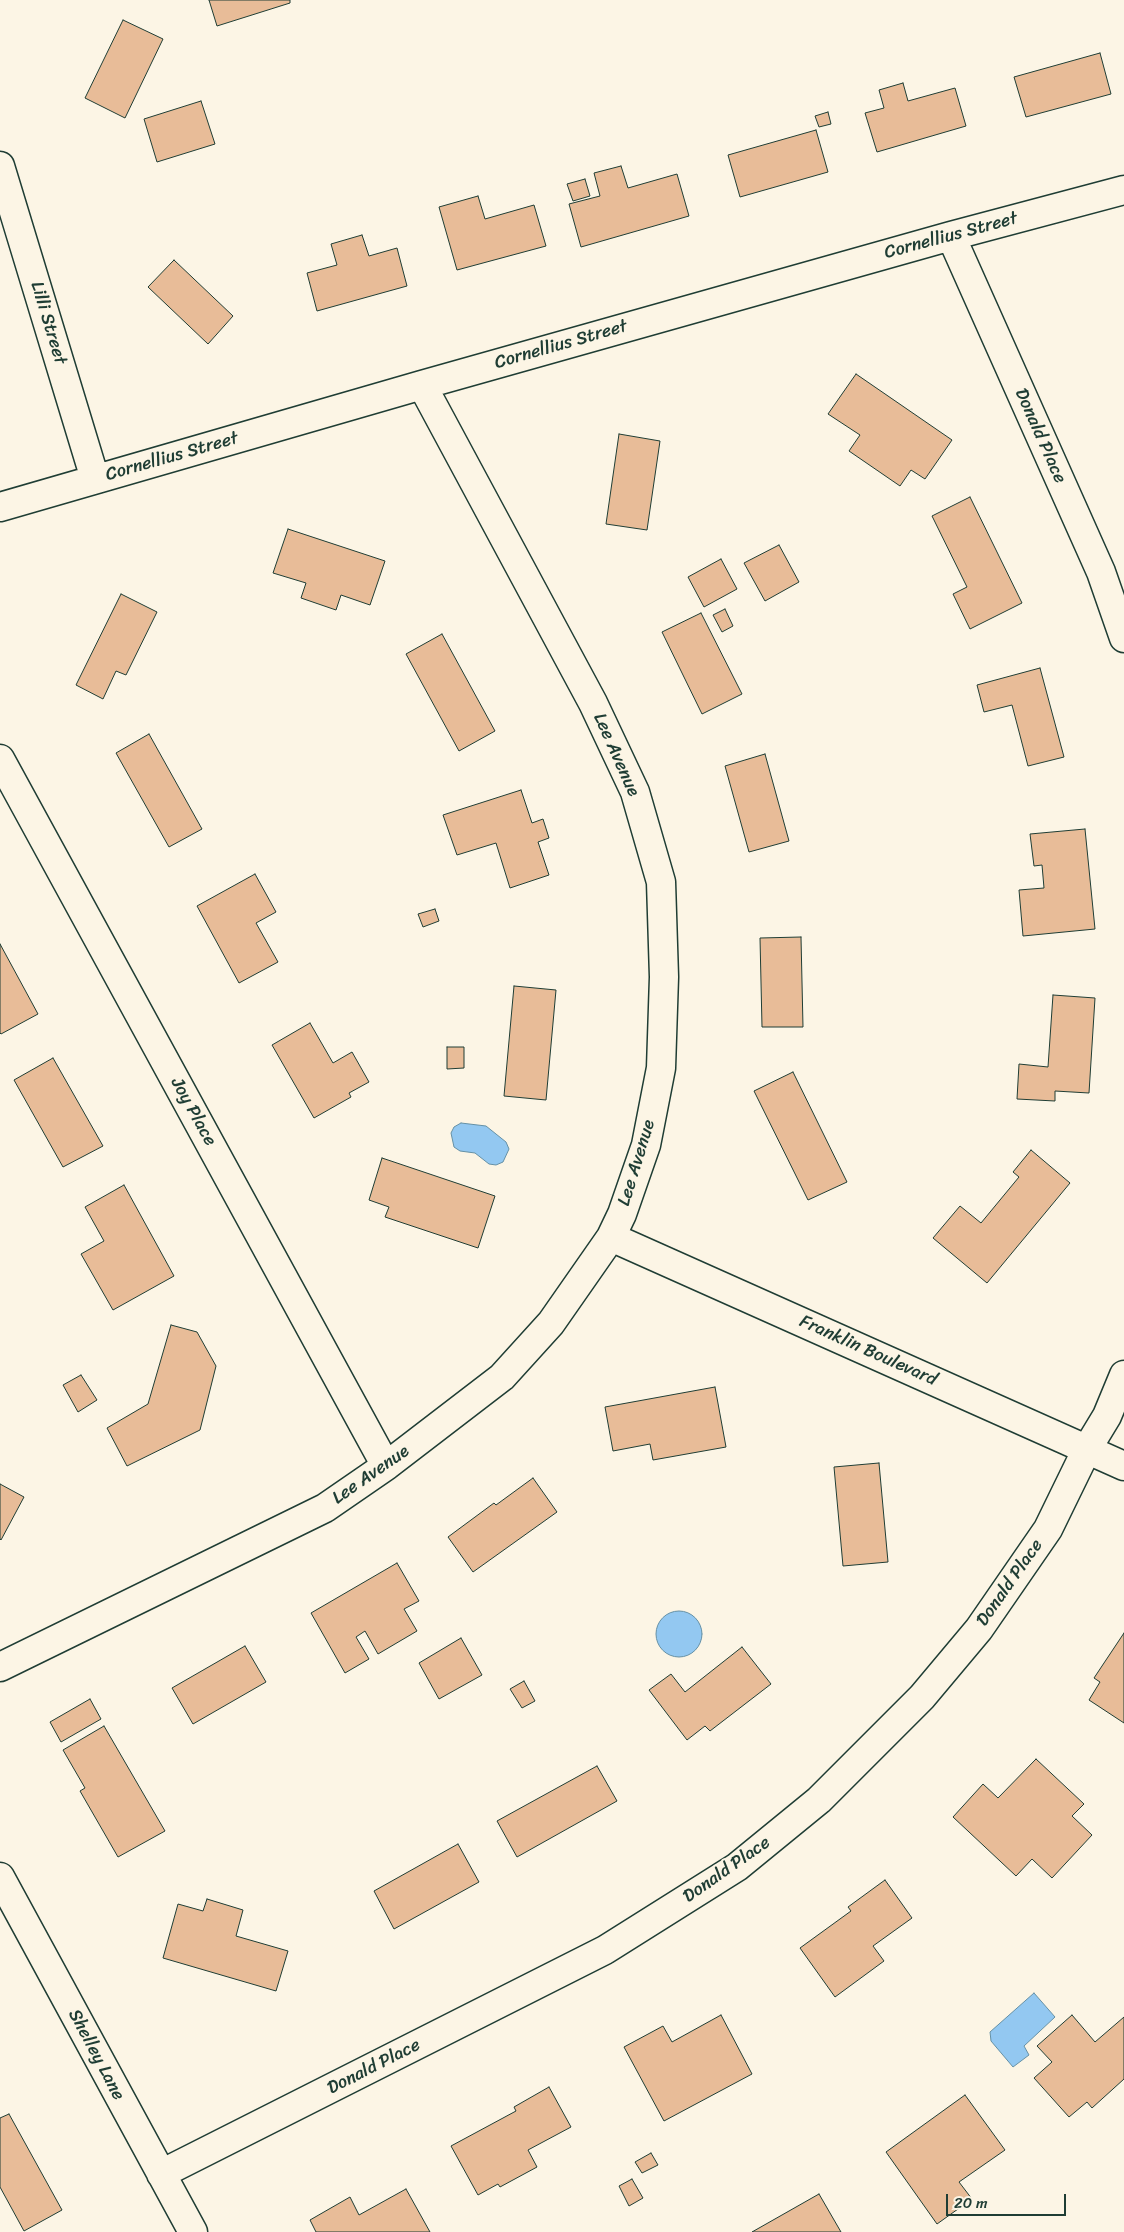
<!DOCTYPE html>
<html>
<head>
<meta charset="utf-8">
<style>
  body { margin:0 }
  #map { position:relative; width:1124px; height:2232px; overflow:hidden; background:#fcf5e5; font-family:Sriracha,sans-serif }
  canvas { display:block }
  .scale { position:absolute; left:946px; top:2194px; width:120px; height:22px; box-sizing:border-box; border:2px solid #1f3d34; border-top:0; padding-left:6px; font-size:15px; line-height:18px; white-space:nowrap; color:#1f3d34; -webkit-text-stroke:4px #fcf5e5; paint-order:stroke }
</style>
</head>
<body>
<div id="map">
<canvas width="1124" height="2232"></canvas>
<div class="scale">20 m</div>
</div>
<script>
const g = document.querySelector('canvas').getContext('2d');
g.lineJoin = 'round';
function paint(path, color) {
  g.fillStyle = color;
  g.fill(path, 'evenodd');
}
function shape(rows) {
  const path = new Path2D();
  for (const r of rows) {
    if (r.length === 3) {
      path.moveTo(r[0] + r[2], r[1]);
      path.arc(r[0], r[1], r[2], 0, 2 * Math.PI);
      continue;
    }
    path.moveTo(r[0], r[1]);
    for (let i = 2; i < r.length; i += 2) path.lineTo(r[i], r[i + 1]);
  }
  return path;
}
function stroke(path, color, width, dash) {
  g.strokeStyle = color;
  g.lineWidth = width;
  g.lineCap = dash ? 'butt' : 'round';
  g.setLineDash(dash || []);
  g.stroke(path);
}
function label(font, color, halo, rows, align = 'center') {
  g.font = font + ' Sriracha,sans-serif';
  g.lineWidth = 4;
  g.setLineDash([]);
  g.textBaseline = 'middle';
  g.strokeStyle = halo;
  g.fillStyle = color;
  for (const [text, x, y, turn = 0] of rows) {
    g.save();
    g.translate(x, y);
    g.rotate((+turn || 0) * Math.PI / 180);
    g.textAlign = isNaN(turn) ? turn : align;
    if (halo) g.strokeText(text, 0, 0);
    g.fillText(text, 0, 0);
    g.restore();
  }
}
const water = shape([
  [461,1123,486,1126,506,1142,509,1149,503,1162,496,1165,489,1164,475,1153,460,1151,454,1147,451,1133,454,1127,461,1123],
  [679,1634,23],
  [1034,1993,1055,2017,1024,2046,1029,2055,1013,2067,991,2041,990,2032,1034,1993]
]);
const building = shape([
  [209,0,290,0,290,3,217,26,209,0],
  [123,20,163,39,125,118,85,98,123,20],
  [1100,53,1111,94,1026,117,1014,77,1100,53],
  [903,83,908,101,955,88,966,126,877,152,865,113,884,108,879,90,903,83],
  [201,101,215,144,157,162,144,119,201,101],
  [828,112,831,124,819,127,815,116,828,112],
  [816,130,828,172,740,197,728,155,816,130],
  [621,166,628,188,677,174,689,216,581,247,569,204,600,196,594,173,621,166],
  [585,179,590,196,573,201,567,184,585,179],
  [478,196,485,219,534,205,546,246,457,270,439,207,478,196],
  [362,235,369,256,397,248,407,286,317,311,307,273,337,265,331,244,362,235],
  [174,260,233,316,208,344,148,287,174,260],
  [856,374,952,440,925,479,911,470,900,486,849,451,860,435,828,414,856,374],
  [619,434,660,441,647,530,606,524,619,434],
  [970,497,1022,603,970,629,953,594,967,587,932,516,970,497],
  [288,529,385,561,370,605,341,595,336,610,301,598,306,583,273,573,288,529],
  [779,545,799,582,765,601,744,563,779,545],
  [721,559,737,589,704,607,688,577,721,559],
  [121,594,157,612,126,675,116,671,103,699,76,685,121,594],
  [725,609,733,626,722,632,713,615,725,609],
  [701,613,742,694,702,714,662,632,701,613],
  [442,634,495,731,459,751,406,654,442,634],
  [1040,668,1064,757,1028,766,1012,705,984,712,977,685,1040,668],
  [149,734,202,829,169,847,116,753,149,734],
  [765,754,789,841,749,852,725,766,765,754],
  [521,790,532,823,543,819,549,838,538,842,549,875,510,888,496,843,457,855,443,815,521,790],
  [1085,829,1095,929,1023,936,1019,890,1044,888,1042,865,1034,866,1030,834,1085,829],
  [255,874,276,912,256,923,278,962,239,983,197,906,255,874],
  [435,909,439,921,423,927,418,914,435,909],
  [801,937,803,1027,762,1027,760,938,801,937],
  [0,944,38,1014,1,1034,0,1033,0,944],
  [514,986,556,990,546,1100,504,1096,514,986],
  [1053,995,1095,998,1089,1093,1055,1091,1055,1101,1017,1099,1019,1064,1048,1067,1053,995],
  [310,1023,333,1063,352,1052,369,1082,349,1093,351,1097,314,1118,272,1045,310,1023],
  [447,1047,464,1047,464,1068,447,1069,447,1047],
  [53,1058,103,1146,63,1167,14,1080,53,1058],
  [793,1072,847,1182,808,1200,754,1091,793,1072],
  [1031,1150,1070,1183,987,1283,933,1238,960,1206,981,1223,1019,1177,1013,1172,1031,1150],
  [382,1158,495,1196,478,1248,385,1217,389,1207,369,1200,382,1158],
  [124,1185,174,1276,113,1310,81,1254,104,1241,85,1207,124,1185],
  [171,1325,197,1332,216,1366,200,1430,127,1466,107,1428,148,1404,171,1325],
  [81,1375,97,1400,78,1412,63,1385,81,1375],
  [715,1387,726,1447,653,1460,650,1444,613,1451,605,1407,715,1387],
  [879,1463,888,1562,843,1566,834,1467,879,1463],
  [533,1478,557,1512,473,1572,448,1537,494,1503,496,1505,533,1478],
  [0,1484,24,1497,1,1540,0,1539,0,1484],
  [397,1563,419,1601,404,1609,417,1631,378,1654,365,1631,356,1637,369,1659,345,1673,311,1613,397,1563],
  [1124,1633,1124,1723,1089,1700,1100,1682,1094,1678,1124,1633],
  [461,1638,482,1675,439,1699,419,1663,461,1638],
  [245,1646,266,1682,193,1724,172,1688,245,1646],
  [742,1647,771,1684,710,1731,705,1726,687,1740,649,1690,671,1674,685,1692,742,1647],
  [524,1681,535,1701,522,1708,510,1689,524,1681],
  [90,1699,101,1719,61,1742,50,1722,90,1699],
  [104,1726,165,1831,118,1857,80,1791,85,1788,63,1750,104,1726],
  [1036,1759,1084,1804,1072,1816,1092,1835,1052,1878,1032,1859,1016,1876,953,1817,983,1784,998,1798,1036,1759],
  [597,1766,617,1801,517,1857,497,1821,597,1766],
  [458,1844,479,1882,394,1929,374,1891,458,1844],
  [885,1880,912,1918,873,1946,884,1961,835,1997,800,1948,851,1911,848,1907,885,1880],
  [207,1899,243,1910,236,1936,288,1951,276,1991,163,1958,178,1904,203,1911,207,1899],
  [721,2015,752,2074,664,2121,624,2047,663,2026,672,2042,721,2015],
  [1072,2015,1095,2042,1124,2017,1124,2079,1092,2108,1087,2102,1069,2117,1034,2078,1052,2062,1037,2046,1072,2015],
  [549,2087,571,2127,528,2150,537,2167,500,2187,498,2184,478,2195,451,2146,516,2111,514,2107,549,2087],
  [965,2095,1005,2150,959,2182,972,2199,937,2224,886,2152,965,2095],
  [9,2114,62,2210,24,2231,0,2187,0,2118,9,2114],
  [651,2153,658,2165,642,2173,635,2162,651,2153],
  [632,2179,643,2198,629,2206,619,2186,632,2179],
  [406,2189,430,2232,316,2232,310,2220,350,2197,359,2215,406,2189],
  [819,2194,841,2232,752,2232,819,2194]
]);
const minor = shape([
  [0,166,95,479],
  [951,236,1101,572,1124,638],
  [0,507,422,385,951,236,1124,190],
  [0,759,386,1466],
  [611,1237,1124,1466],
  [0,1667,325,1508,386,1466,502,1377,551,1323,611,1237,622,1214,646,1145,661,1068,664,977,661,882,635,792,593,703,422,385],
  [0,1877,193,2232],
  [161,2174,605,1950,737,1867,819,1800,922,1697,979,1629,1048,1529,1087,1449,1107,1416,1124,1375]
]);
const streetNames = [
  ["Cornellius Street",951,236,-15],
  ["Lilli Street",48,323,73],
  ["Cornellius Street",561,345,-16],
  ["Donald Place",1040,436,66],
  ["Cornellius Street",172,457,-16],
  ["Lee Avenue",616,755,66],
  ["Joy Place",193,1112,61],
  ["Lee Avenue",637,1163,-73],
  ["Franklin Boulevard",868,1351,24],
  ["Lee Avenue",371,1475,-35],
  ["Donald Place",1010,1583,-55],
  ["Donald Place",727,1870,-35],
  ["Shelley Lane",96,2055,62],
  ["Donald Place",374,2067,-27]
];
paint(water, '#93c8f1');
stroke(water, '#6590a5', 1);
paint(building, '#e8bc98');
stroke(building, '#1f3d34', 1);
stroke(minor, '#1f3d34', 31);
stroke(minor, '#fcf5e5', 28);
label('18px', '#1f3d34', '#fcf5e5', streetNames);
</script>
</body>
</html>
